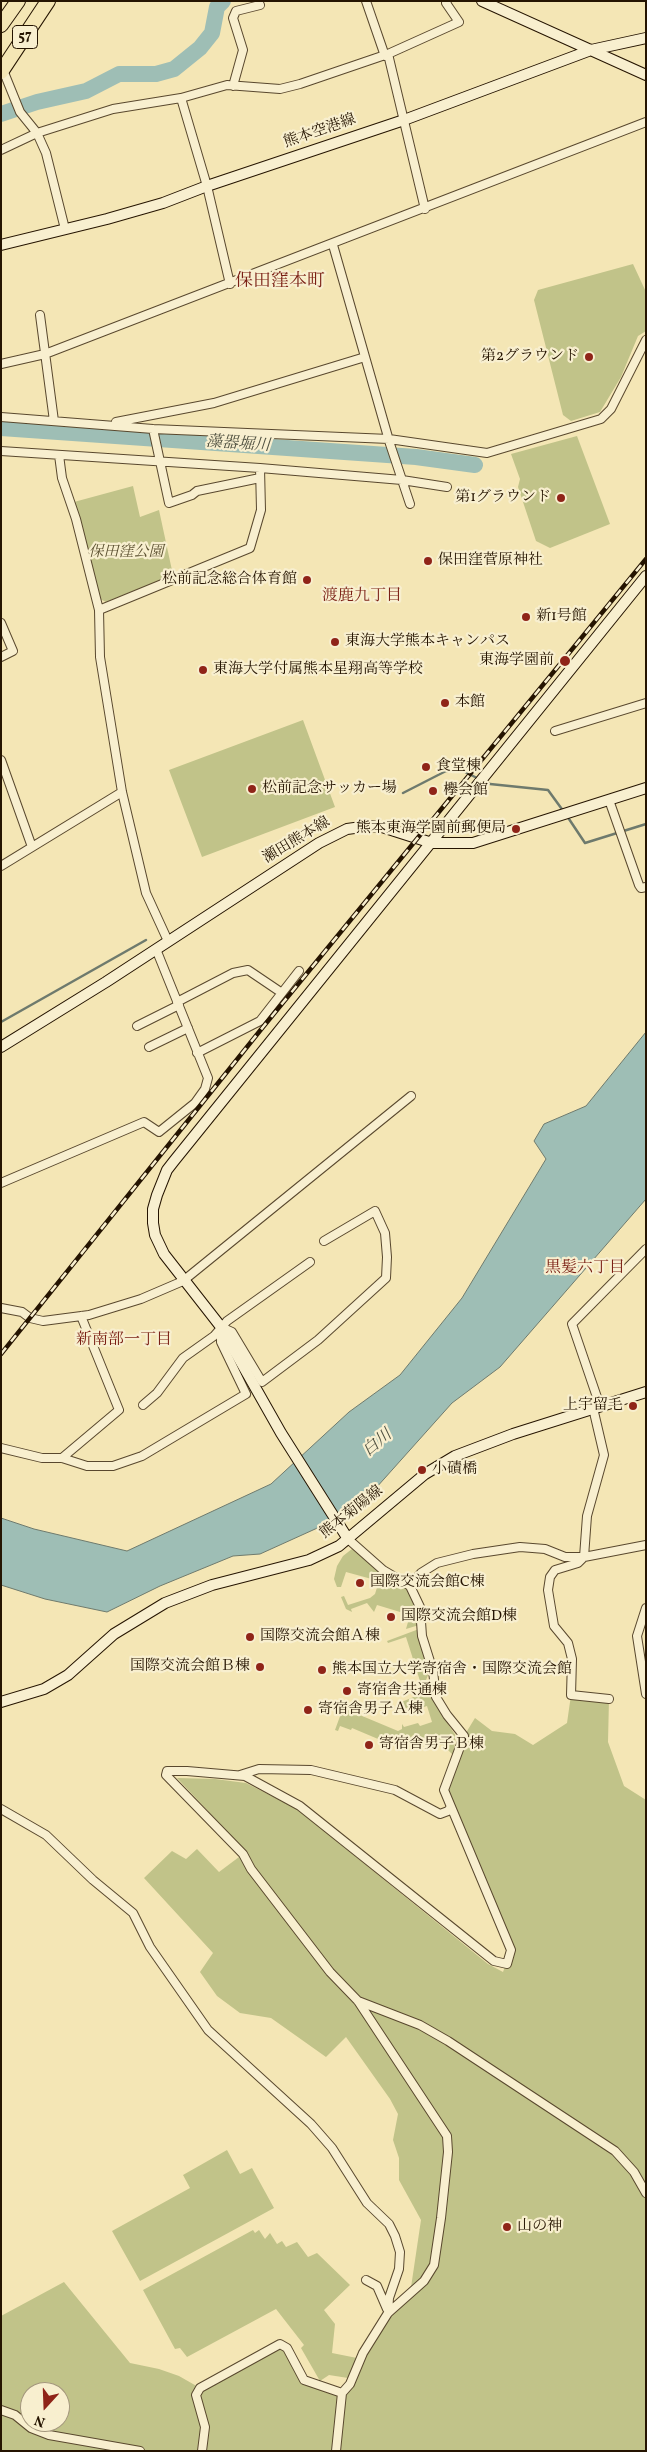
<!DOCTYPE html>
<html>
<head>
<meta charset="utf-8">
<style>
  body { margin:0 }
  #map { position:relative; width:647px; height:2452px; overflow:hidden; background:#f4e6b5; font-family:Vollkorn,serif }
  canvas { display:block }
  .frame { position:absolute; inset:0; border:2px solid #251401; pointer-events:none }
  .north { position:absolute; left:20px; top:2382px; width:50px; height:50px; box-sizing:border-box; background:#f8efcf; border:1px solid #a4977d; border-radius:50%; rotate:200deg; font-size:14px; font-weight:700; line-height:20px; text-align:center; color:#251401 }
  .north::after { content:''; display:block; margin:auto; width:18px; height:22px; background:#8f2418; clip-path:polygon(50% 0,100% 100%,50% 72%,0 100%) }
</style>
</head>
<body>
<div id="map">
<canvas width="647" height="2452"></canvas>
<div class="frame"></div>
<div class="north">N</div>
</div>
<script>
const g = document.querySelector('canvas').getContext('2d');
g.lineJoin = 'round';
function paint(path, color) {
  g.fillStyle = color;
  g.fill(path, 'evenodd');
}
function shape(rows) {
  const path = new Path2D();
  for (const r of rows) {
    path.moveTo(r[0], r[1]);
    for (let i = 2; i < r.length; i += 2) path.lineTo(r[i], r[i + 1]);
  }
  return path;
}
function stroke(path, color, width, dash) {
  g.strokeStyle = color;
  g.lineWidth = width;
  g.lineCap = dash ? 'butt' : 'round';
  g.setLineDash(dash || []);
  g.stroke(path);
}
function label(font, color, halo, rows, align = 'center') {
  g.font = font + ' Vollkorn,"Noto Serif JP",serif';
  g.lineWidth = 4.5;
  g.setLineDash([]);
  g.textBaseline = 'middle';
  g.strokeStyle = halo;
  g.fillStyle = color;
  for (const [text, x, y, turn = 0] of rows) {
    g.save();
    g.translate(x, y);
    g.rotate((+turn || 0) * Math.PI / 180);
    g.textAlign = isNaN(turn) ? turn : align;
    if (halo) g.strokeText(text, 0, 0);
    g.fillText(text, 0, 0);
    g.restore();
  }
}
const green = shape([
  [633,264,646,292,646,331,638,336,621,377,600,412,571,421,563,415,534,300,538,290],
  [577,436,610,524,550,548,536,541,518,487,520,479,511,454],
  [133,486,140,517,159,510,173,575,106,602,100,599,74,502],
  [303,720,335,807,202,857,169,770],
  [357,1545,379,1573,408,1590,417,1606,419,1625,406,1629,410,1615,377,1605,374,1612,367,1603,351,1609,352,1612,346,1609,341,1597,344,1596,348,1605,370,1598,375,1594,379,1581,346,1572,341,1587,337,1587,334,1579,337,1566,343,1556],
  [419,1629,429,1673,426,1680,420,1681,406,1637,388,1643,387,1641],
  [431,1690,438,1709,456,1736,453,1755,443,1745,426,1745,413,1735,400,1751,396,1749,397,1747,352,1728,351,1730,340,1726,338,1731,335,1730,343,1708,398,1731,402,1729,402,1724,404,1727,418,1723,420,1726,432,1722,427,1706,414,1710,411,1707,401,1709,399,1703],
  [571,1695,609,1699,608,1742,624,1786,646,1800,646,2451,1,2451,1,2316,64,2282,130,2363,159,2369,179,2376,200,2388,280,2344,305,2380,342,2393,388,2313,410,2294,421,2220,399,2180,399,2158,393,2140,398,2114,390,2099,346,2037,326,2057,271,2018,240,2013,217,1996,200,1972,213,1953,144,1878,172,1851,186,1859,197,1849,219,1872,243,1854,208,1811,177,1778,215,1779,246,1783,297,1809,488,1964,503,1972,511,1950,444,1790,464,1736,475,1718,492,1731,515,1734,533,1745,567,1723],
  [30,2392,60,2392,60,2422,30,2422],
  [227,2150,240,2174,252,2168,274,2208,140,2281,112,2231,190,2188,183,2175],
  [253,2230,255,2233,259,2230,265,2239,270,2233,277,2244,282,2241,286,2247,297,2242,308,2257,317,2253,350,2285,324,2310,335,2324,332,2353,357,2358,348,2378,329,2375,320,2381,301,2348,304,2345,276,2309,187,2357,180,2348,175,2349,143,2290]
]);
const water = shape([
  [646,1032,646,1199,500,1367,452,1403,367,1498,324,1525,260,1554,233,1556,160,1586,107,1612,45,1599,1,1585,1,1518,34,1529,127,1551,271,1484,349,1412,400,1375,462,1298,546,1159,534,1141,544,1124,586,1106,646,1032]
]);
const stream = shape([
  [484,781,490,784,548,790,564,812],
  [403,793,446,771,463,771,479,779],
  [567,816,585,843,646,824],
  [1,1022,146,940]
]);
const river = shape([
  [1,114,37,102,86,91,119,74,156,74,174,69,200,48,212,33,217,7,223,1],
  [1,428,416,457,475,465]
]);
const street = shape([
  [366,1,385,56],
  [388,54,425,209],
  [3,70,20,112,37,133,46,153,65,229],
  [233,86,243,50,233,18,236,11,260,5],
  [181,98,207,186,230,284],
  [1,150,37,133,113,109,181,98,227,85,280,89,300,84,388,54,459,22,446,3,447,1],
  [333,245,390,444,410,504],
  [40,315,54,421],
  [1,364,45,354,646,122],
  [1,417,153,429,389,439,487,453,601,419,611,409,646,340],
  [116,422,214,403,365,357],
  [153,429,169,503,192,495,197,491,260,478],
  [1,451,260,468],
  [59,455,62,478,76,519,99,610,100,657,122,792,146,893,168,941],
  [99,610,250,548,261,510,260,468,402,480,447,487],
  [1,623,13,651,1,657],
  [555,731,646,703],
  [1,760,32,847],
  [609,800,639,885,641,888,646,887],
  [1,866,122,792],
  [177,1002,233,973,248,970,282,993],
  [137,1026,179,1005],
  [149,1047,188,1028],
  [197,1053,260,1021,299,971],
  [1,1183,144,1122,159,1132,195,1103,205,1089,208,1078,156,949],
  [1,1308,22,1312,30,1318,43,1321,89,1315,141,1299,183,1281,411,1096],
  [143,1405,157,1393,183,1358,214,1336,227,1321,310,1262],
  [600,1406,572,1324,646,1249],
  [593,1408,604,1455,587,1516,584,1557,578,1563,555,1570,550,1577,548,1590,554,1626,568,1643,572,1659,571,1695,609,1699],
  [1,1448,42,1458,62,1458,87,1466,113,1466,142,1456,246,1394,221,1342,221,1327,232,1332,262,1382,318,1340,386,1278,387,1257,385,1233,375,1211,324,1241],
  [62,1458,119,1410,81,1316],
  [410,1586,421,1573,437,1563,473,1554,520,1547,545,1549,565,1557,584,1557,646,1545],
  [646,1608,637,1636,646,1694],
  [240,1775,259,1769,311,1770,395,1790,440,1814,448,1811,451,1807],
  [1,1809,46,1835,93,1880,133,1913,150,1947,208,2030,311,2124,332,2148,367,2203,389,2224,395,2236,400,2252,399,2269,389,2298,388,2313],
  [358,2001,420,2025,448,2041,615,2151,634,2172,646,2193],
  [366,2280,377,2286,387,2309],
  [1,2410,15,2415,31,2428,49,2435,140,2451],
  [202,2451,205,2427,196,2395,200,2388,280,2344,287,2348,304,2380,342,2393],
  [336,2451,342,2393,350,2384,363,2353,388,2313,424,2281,434,2265,441,2218,448,2152,447,2136,358,2001,330,1972,251,1869,243,1854,166,1775,167,1771,187,1771,245,1776,300,1806,494,1961,507,1964,511,1950,444,1790,464,1736,447,1715,436,1697,433,1671,422,1636,420,1607,410,1586,383,1570,348,1539]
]);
const secondary = shape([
  [482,1,646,75],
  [1,245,107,219,163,203,207,186,404,120,591,50,646,38],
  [1,1047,106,982,319,843,347,829,369,826,382,827,432,843,473,843,646,788],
  [348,1539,281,1433,221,1327,164,1254,155,1235,153,1223,153,1209,157,1195,167,1170,174,1161,646,576],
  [1,1702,44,1689,68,1675,114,1634,165,1603,212,1585,309,1560,339,1546,425,1474,455,1456,513,1434,646,1392]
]);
const highway = shape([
  [1,25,18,1],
  [1,72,48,1]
]);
const rail = shape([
  [1,1354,263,1027,646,559]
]);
const markers = [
  [589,357,5,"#8f2418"],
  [561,498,5,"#8f2418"],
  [428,561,5,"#8f2418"],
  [307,580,5,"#8f2418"],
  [526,617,5,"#8f2418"],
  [335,642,5,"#8f2418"],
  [565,661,6,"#8f2418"],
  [203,670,5,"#8f2418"],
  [445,703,5,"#8f2418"],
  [426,767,5,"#8f2418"],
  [252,789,5,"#8f2418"],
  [433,791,5,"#8f2418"],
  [516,829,5,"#8f2418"],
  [633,1406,5,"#8f2418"],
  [422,1470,5,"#8f2418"],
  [360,1583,5,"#8f2418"],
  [391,1617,5,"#8f2418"],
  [250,1637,5,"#8f2418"],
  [260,1667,5,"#8f2418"],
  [322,1670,5,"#8f2418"],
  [347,1691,5,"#8f2418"],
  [308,1710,5,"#8f2418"],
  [369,1745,5,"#8f2418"],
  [507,2227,5,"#8f2418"]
];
const shields = [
  [25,37,25]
];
const shieldNames = [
  ["57",25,37]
];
const streetNames = [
  ["熊本空港線",320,132,-19],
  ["瀬田熊本線",297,841,-31],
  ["熊本菊陽線",352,1513,-38]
];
const poiNames = [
  ["第2グラウンド",579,357,"right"],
  ["第1グラウンド",551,498,"right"],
  ["保田窪菅原神社",438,561],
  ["松前記念総合体育館",297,580,"right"],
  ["新1号館",536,617],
  ["東海大学熊本キャンパス",345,642],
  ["東海学園前",554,661,"right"],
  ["東海大学付属熊本星翔高等学校",213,670],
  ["本館",455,703],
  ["食堂棟",436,767],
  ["松前記念サッカー場",262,789],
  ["欅会館",443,791],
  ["熊本東海学園前郵便局",506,829,"right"],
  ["上宇留毛",623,1406,"right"],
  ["小磧橋",432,1470],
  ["国際交流会館C棟",370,1583],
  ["国際交流会館D棟",401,1617],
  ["国際交流会館Ａ棟",260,1637],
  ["国際交流会館Ｂ棟",250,1667,"right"],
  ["熊本国立大学寄宿舎・国際交流会館",332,1670],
  ["寄宿舎共通棟",357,1691],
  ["寄宿舎男子Ａ棟",318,1710],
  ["寄宿舎男子Ｂ棟",379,1745],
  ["山の神",517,2227]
];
const parkNames = [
  ["保田窪公園",126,553]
];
const waterNames = [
  ["藻器堀川",238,445,4],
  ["白川",378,1444,-40]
];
const neighbourhoodNames = [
  ["渡鹿九丁目",362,597],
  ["黒髪六丁目",585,1269],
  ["新南部一丁目",124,1341]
];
const quarterNames = [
  ["保田窪本町",280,283]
];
paint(green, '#c1c389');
paint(water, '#9ebeb5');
stroke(water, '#6e7a6d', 1);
stroke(stream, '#6e7a6d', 2.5);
stroke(river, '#9ebeb5', 16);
stroke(street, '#59482e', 10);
stroke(secondary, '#251401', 12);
stroke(highway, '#251401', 16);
stroke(street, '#f8efcf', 8);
stroke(secondary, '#f8efcf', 10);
stroke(highway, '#f4e6b5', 14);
stroke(rail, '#251401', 4.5);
stroke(rail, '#f8efcf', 2.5, [8]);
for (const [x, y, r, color] of markers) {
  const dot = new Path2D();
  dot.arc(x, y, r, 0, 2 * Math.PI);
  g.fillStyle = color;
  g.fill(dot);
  stroke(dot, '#f8efcf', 2);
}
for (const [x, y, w] of shields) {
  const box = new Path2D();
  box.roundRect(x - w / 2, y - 11.5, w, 23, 4);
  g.fillStyle = '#f8efcf';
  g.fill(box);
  stroke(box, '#251401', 1);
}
label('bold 14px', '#251401', null, shieldNames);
label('15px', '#251401', '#f8efcf', streetNames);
label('15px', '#251401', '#f8efcf', poiNames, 'left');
label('italic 15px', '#5c5131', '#f8efcf', parkNames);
label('italic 16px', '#4f5040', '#f8efcf', waterNames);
label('16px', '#7a1f14', '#f8efcf', neighbourhoodNames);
label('18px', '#7a1f14', '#f8efcf', quarterNames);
</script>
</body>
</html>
